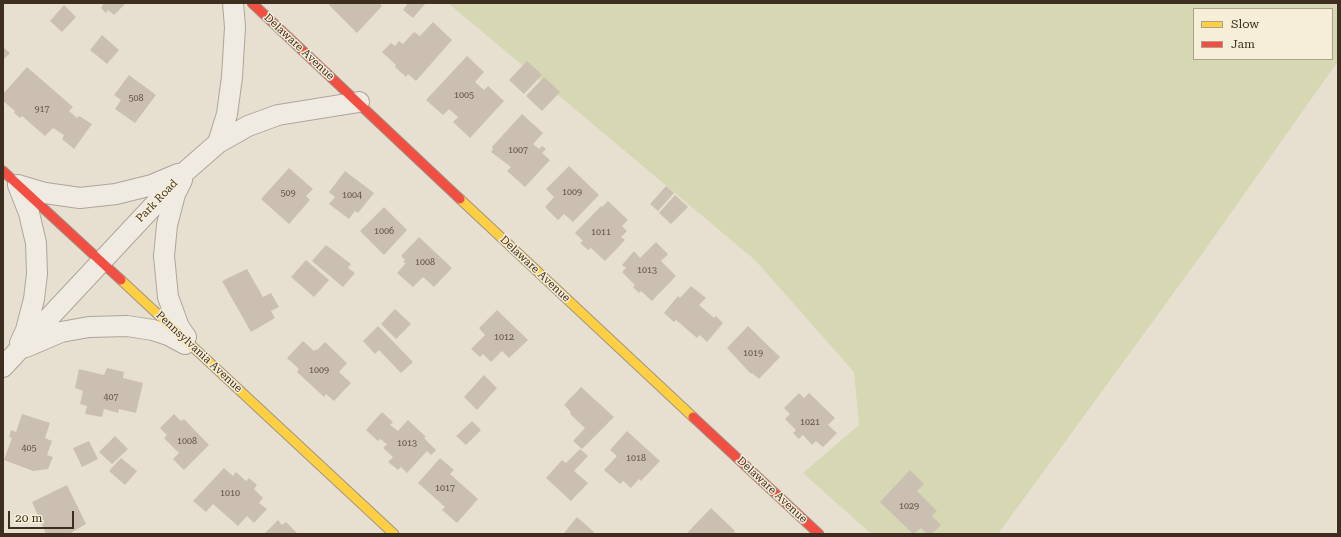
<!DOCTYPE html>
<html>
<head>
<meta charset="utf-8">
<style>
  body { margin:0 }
  #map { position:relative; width:1341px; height:537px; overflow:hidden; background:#e7e0d1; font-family:"Roboto Serif",serif }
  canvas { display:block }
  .frame { position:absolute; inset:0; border:4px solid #3d2e20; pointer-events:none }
  .legend { position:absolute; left:1193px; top:8px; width:140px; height:52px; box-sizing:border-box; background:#f7eed8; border:1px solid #ada18e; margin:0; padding:5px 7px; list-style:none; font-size:12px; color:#3d2e20 }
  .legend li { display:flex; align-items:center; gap:8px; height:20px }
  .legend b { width:20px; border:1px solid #ada18e }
  .scale { position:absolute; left:8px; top:511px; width:66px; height:18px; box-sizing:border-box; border:2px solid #3d2e20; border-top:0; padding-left:5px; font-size:12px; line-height:14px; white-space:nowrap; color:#3d2e20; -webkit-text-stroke:3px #f7eed8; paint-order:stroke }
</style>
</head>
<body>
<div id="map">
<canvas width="1341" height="537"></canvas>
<div class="frame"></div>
<ul class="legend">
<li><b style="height:5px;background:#ffcf43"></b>Slow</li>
<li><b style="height:5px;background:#f24e42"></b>Jam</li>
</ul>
<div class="scale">20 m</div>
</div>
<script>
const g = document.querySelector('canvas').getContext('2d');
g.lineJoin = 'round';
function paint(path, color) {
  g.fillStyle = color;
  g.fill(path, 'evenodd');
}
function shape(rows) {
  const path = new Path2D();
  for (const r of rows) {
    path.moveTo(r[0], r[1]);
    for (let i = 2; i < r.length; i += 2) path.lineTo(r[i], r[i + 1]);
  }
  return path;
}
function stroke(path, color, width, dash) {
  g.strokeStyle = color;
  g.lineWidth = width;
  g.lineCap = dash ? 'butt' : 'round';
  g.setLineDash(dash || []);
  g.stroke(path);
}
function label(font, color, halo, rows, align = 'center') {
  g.font = font + ' "Roboto Serif",serif';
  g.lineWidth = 3;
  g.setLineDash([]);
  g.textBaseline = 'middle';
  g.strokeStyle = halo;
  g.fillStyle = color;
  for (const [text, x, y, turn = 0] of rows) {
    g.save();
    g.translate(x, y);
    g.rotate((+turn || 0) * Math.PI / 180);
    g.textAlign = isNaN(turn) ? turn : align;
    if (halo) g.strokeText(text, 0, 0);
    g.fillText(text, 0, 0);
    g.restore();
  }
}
const green = shape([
  [448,3,1338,3,1338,61,1202,254,998,534,876,534,869,532,803,473,859,425,854,372,755,260],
  [1194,9,1332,9,1332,59,1194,59]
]);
const building = shape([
  [101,3,126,3,114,15,108,10,106,13,101,8,103,5],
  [331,3,379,3,382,6,357,33,329,5],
  [408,3,426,3,413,18,403,10],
  [64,5,76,17,62,32,50,21],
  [433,22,452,40,416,81,408,74,406,77,395,67,396,65,382,52,391,43,395,46,399,41,403,44,414,32,420,36],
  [102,35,119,50,107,64,90,50],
  [3,47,10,53,3,60],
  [467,56,484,72,475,82,484,90,488,86,504,101,470,138,453,122,458,117,449,109,443,115,426,100],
  [527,61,542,75,524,94,509,80],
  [27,67,73,107,69,111,77,118,79,116,92,124,74,149,62,139,64,135,53,128,45,136,22,116,20,118,14,113,15,111,3,101,3,94],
  [129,75,156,95,135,123,115,109,121,100,114,95],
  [544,77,560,92,542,111,526,96],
  [522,114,543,133,533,144,539,149,542,146,546,149,542,153,550,160,525,187,507,171,511,167,491,152,493,149,492,147],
  [569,166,599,195,573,222,564,214,558,220,545,207,554,197,546,189],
  [289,168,313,189,306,196,310,200,289,224,261,199],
  [345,171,374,193,358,213,355,211,349,219,329,204,335,197,329,192],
  [666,186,674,193,658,211,650,204],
  [675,195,688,207,671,224,659,213],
  [608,201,628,220,622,226,627,231,621,237,625,240,605,261,591,248,588,250,580,243,583,241,575,233,601,206,602,207],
  [384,207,407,230,384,255,360,231],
  [419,237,452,268,434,287,423,277,413,287,397,273,406,263,403,262,405,260,401,256],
  [656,242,668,254,661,261,676,276,652,301,641,291,639,293,633,287,635,285,622,272,626,268,622,265,634,251,640,258],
  [326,245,351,264,348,268,355,273,343,287,312,261],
  [306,260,329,280,314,297,291,277],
  [247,269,263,297,271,293,279,307,271,311,275,318,251,332,222,281],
  [691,286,706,298,699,305,714,318,716,316,723,323,707,342,700,335,697,338,676,320,674,322,664,313,678,296,680,298],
  [395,309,411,324,396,339,381,324],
  [497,310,528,340,509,358,502,351,491,362,483,354,480,357,471,349,485,335,479,328],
  [378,326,413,362,401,373,379,350,375,354,363,341],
  [748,326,780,357,759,379,752,373,751,374,727,348],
  [303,341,314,351,316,349,317,350,325,342,347,363,339,372,351,383,334,401,326,394,324,397,297,372,299,369,287,358],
  [107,368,124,372,123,378,143,383,136,413,119,409,118,413,104,409,102,417,85,414,87,406,80,404,83,391,75,388,79,369,104,375],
  [484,375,497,388,477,410,464,397],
  [581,387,614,417,582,449,573,441,585,428,570,414,571,412,564,405],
  [799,393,804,398,809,393,835,418,828,425,837,433,823,447,816,441,812,445,803,435,799,439,793,433,796,430,785,419,790,414,784,408],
  [382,412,393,422,390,425,398,431,408,420,426,437,424,438,436,450,431,455,427,451,407,473,401,467,398,470,388,462,393,457,383,448,387,444,380,439,378,441,366,430],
  [22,414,50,423,45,438,52,441,47,455,53,457,48,469,33,471,4,460,12,438,9,437,11,430,16,432],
  [174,414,181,421,184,419,209,445,184,470,173,459,179,453,164,438,167,435,160,428],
  [472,421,481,430,466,445,456,436],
  [627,431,660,461,641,481,639,479,631,488,623,481,620,484,604,470,617,456,610,450],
  [115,436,128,449,112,464,99,452],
  [89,441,98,459,82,467,73,448],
  [580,449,588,456,574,471,588,483,571,501,546,478,562,460,566,463],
  [121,458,137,471,125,485,109,471],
  [440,458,454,470,450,474,478,499,457,523,442,510,445,507,418,483],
  [224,468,233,476,236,472,246,481,249,478,257,485,254,489,263,498,259,503,267,509,254,523,247,516,238,526,213,504,206,512,193,501],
  [910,470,924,484,917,491,937,511,932,516,941,525,932,534,927,534,921,528,913,534,880,502],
  [67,485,86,524,69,534,46,534,32,502],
  [711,508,735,531,734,532,736,534,687,533],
  [577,517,594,532,592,534,564,533],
  [278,520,282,525,286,522,298,534,266,534,265,533]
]);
const street = shape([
  [218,143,248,126,278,115,359,102],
  [182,180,175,194,167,225,164,256,168,297,179,327,186,337],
  [18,185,29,213,36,243,37,274,34,299,26,330,20,343],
  [18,185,45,193,80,198,116,194,152,185,178,174],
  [26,347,61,332,89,327,127,326,153,330,168,335,185,344],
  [3,367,186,171,218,143,227,114,232,77,235,27,233,3]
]);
const slow = shape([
  [460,199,693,417],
  [121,280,394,534]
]);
const jam = shape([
  [252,3,460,199],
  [3,171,121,280],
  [693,417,819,534]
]);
const numberNames = [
  ["1005",464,95],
  ["508",136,98],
  ["917",42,109],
  ["1007",518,150],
  ["1009",572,192],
  ["509",288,193],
  ["1004",352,195],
  ["1006",384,231],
  ["1011",601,232],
  ["1008",425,262],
  ["1013",647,270],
  ["1012",504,337],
  ["1019",753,353],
  ["1009",319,370],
  ["407",111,397],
  ["1021",810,422],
  ["1008",187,441],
  ["1013",407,443],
  ["405",29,448],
  ["1018",636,458],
  ["1017",445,488],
  ["1010",230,493],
  ["1029",909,506]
];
const streetNames = [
  ["Delaware Avenue",299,47,43],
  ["Park Road",157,201,-46],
  ["Delaware Avenue",535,269,43],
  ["Pennsylvania Avenue",199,352,43],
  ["Delaware Avenue",772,490,43]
];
paint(green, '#d6d7b3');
paint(building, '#cbbfb2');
stroke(street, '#ada599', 22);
stroke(slow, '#9c958a', 11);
stroke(jam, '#9c958a', 11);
stroke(street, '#efebe3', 20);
stroke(slow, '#ffcf43', 9);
stroke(jam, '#f24e42', 9);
label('9px', '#605244', null, numberNames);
label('11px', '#3d2e20', '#f7eed8', streetNames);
</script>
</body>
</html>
